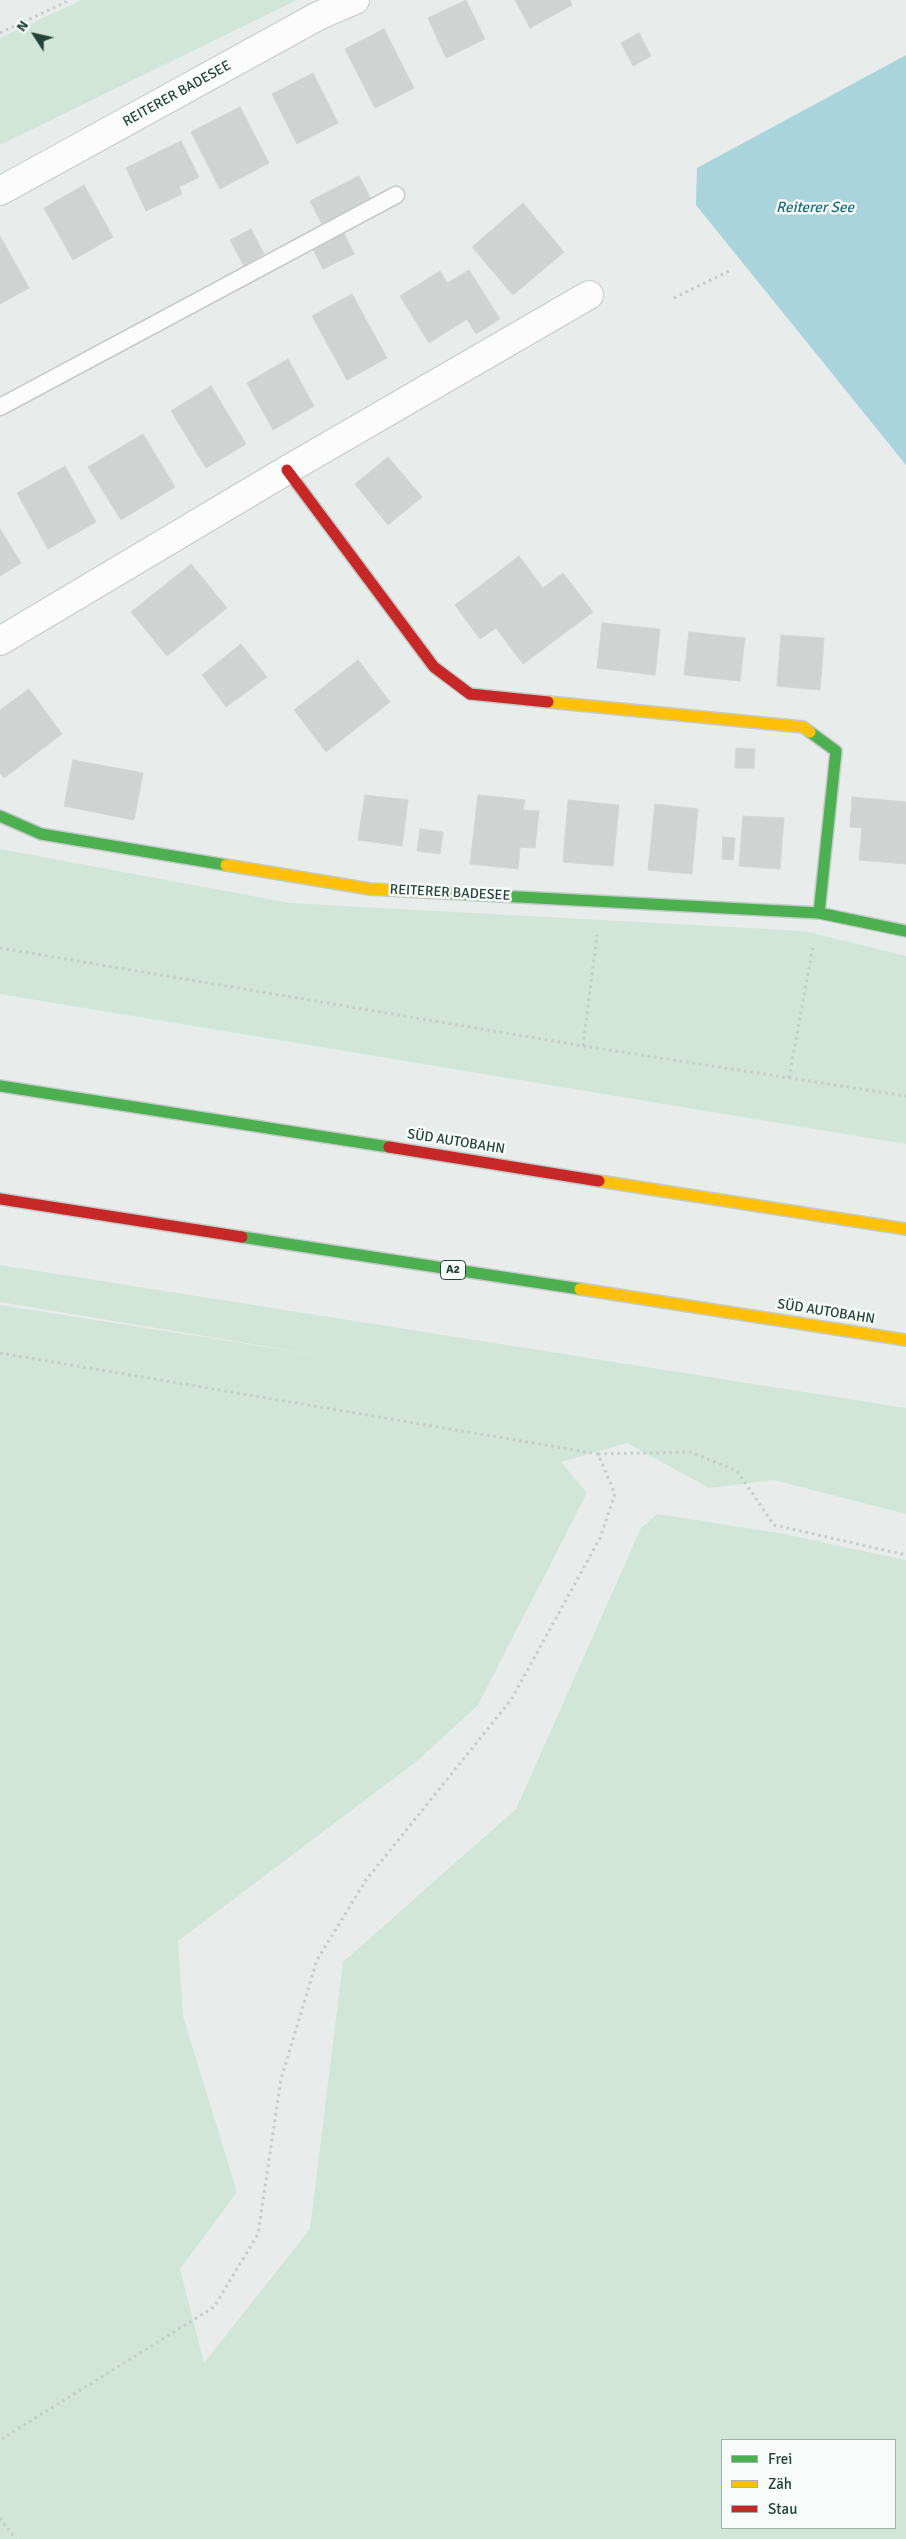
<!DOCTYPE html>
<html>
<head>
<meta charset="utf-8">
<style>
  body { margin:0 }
  #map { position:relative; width:906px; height:2539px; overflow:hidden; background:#e8edeb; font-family:Signika,sans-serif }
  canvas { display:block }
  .legend { position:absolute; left:721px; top:2439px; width:175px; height:90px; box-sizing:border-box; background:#f7fbf9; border:1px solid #a3b1ad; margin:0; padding:6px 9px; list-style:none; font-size:15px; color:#24423a }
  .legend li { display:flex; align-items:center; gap:10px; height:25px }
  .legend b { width:25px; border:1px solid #a3b1ad }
  .north { position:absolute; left:10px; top:10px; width:50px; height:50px; -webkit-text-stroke:4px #f7fbf9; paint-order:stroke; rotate:305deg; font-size:14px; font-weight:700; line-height:20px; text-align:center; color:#24423a }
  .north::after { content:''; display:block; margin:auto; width:18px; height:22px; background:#24423a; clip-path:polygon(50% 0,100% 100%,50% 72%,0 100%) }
</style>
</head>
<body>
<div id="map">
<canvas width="906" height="2539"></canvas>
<ul class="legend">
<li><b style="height:6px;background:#4caf50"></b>Frei</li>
<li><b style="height:6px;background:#ffc107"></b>Zäh</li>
<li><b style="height:6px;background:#c62828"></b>Stau</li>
</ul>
<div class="north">N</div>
</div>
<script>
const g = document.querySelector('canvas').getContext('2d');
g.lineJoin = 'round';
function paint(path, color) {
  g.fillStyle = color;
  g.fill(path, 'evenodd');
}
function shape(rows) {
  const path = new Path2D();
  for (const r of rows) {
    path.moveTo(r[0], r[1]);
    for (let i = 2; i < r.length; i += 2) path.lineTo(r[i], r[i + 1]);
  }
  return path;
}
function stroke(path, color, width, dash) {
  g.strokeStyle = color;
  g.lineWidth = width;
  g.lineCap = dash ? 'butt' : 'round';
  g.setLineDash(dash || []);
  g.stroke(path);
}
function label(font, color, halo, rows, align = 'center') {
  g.font = font + ' Signika,sans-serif';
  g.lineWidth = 5;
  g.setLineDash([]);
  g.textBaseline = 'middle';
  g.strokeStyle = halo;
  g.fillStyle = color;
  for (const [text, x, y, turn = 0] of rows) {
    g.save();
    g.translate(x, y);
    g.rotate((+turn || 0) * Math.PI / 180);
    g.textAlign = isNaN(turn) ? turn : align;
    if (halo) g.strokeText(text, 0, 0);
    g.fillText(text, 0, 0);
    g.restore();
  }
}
const green = shape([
  [82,0,297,0,0,145,0,38],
  [0,849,290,903,804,931,906,956,906,1144,0,994],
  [0,1265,906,1408,906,1514,774,1480,709,1488,627,1443,561,1462,587,1493,478,1705,417,1761,178,1941,183,2016,237,2192,180,2269,204,2363,310,2229,343,1962,516,1809,641,1528,657,1514,779,1533,906,1560,906,2539,0,2539,0,1305,330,1357,0,1302],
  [722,2440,895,2440,895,2528,722,2528]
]);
const water = shape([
  [906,55,906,465,696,205,697,168]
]);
const building = shape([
  [466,0,485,39,446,58,428,18,466,0],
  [515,0,570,0,572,5,530,28,515,0],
  [384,29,414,88,375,108,345,49,384,29],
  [639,33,651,56,633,66,621,43,639,33],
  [313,73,338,123,297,144,272,94,313,73],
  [240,107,269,163,220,189,191,132,240,107],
  [181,141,199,177,179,187,182,194,146,211,126,168,181,141],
  [359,176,372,201,348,213,335,188,359,176],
  [84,185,113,237,73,260,44,208,84,185],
  [335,188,348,213,323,226,310,201,335,188],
  [523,203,564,252,513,295,472,247,523,203],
  [251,229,264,254,244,266,230,240,251,229],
  [343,231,354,254,323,269,312,247,343,231],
  [0,236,29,288,0,304,0,236],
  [469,270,500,319,476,334,467,319,429,343,400,296,440,271,447,283,469,270],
  [352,294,387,358,347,380,312,316,352,294],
  [288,359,314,406,273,430,247,383,288,359],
  [211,386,246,444,206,468,171,411,211,386],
  [143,434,175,487,121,520,88,467,143,434],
  [388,457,422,497,388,525,355,484,388,457],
  [65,466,96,522,48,549,17,493,65,466],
  [0,529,21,563,0,576,0,529],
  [519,556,543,588,563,573,593,612,523,664,496,628,480,639,455,605,519,556],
  [191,564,227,608,167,656,131,612,191,564],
  [602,623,660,629,655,675,597,668,602,623],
  [689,632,745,638,740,681,684,675,689,632],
  [781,635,824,638,820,690,777,686,781,635],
  [241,644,267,677,226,707,202,675,241,644],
  [358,660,390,702,326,752,294,710,358,660],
  [29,689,62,734,4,778,0,773,0,710,29,689],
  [736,748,755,749,754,768,735,768,736,748],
  [73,760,143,773,134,820,64,806,73,760],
  [365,795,408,800,402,846,358,840,365,795],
  [478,795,525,800,523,810,539,811,535,848,520,847,518,869,470,864,478,795],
  [852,797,906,802,906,864,859,860,862,828,850,827,852,797],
  [568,800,619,805,613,866,563,862,568,800],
  [655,804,698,809,692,874,648,870,655,804],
  [743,816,784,818,780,869,739,866,743,816],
  [420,829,443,832,440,854,417,851,420,829],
  [723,837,735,838,733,860,722,859,723,837]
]);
const path = shape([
  [0,33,70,0],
  [674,298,731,270],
  [0,948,583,1046,906,1096],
  [583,1046,597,935],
  [789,1078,813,946],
  [0,1353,598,1454,615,1494,600,1538,511,1700,366,1880,317,1960,281,2079,258,2234,214,2307,0,2440],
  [598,1454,690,1452,737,1471,774,1525,906,1555],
  [0,2518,16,2539]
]);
const lane = shape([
  [0,407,396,195]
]);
const street = shape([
  [0,191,318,16,355,0],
  [0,641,287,470,589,295]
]);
const fast = shape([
  [810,732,836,751,819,913],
  [0,816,41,834,226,865],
  [444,893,819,913,906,931],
  [0,1086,389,1147],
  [242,1237,580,1289]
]);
const slow = shape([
  [548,702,803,727,810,732],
  [226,865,370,889,444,893],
  [599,1181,906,1229],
  [580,1289,906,1340]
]);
const jam = shape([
  [287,470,434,667,470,694,548,702],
  [389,1147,599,1181],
  [0,1199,242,1237]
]);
const shields = [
  [453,1270,25]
];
const shieldNames = [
  ["A2",453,1270]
];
const streetNames = [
  ["REITERER BADESEE",177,94,-29],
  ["REITERER BADESEE",450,893,3],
  ["SÜD AUTOBAHN",456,1142,9],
  ["SÜD AUTOBAHN",826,1312,9]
];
const waterNames = [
  ["Reiterer See",815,208]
];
paint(green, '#d1e6d8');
paint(water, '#a9d4db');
paint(building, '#cfd4d2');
stroke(building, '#d1d6d4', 1);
stroke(lane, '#c5cac8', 19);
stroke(street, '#c5cac8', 30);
stroke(fast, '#c3cbc8', 14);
stroke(slow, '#c3cbc8', 14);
stroke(jam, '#c3cbc8', 14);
stroke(path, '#c3ccca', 3, [2.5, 4]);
stroke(lane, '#fcfcfc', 16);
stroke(street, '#fcfcfc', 28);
stroke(fast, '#4caf50', 11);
stroke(slow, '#ffc107', 11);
stroke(jam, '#c62828', 11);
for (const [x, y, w] of shields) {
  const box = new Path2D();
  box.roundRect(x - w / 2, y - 9.5, w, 19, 4);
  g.fillStyle = '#f7fbf9';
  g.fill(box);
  stroke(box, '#24423a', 1);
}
label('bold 12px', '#24423a', null, shieldNames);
label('14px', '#24423a', '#f7fbf9', streetNames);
label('italic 15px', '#1c6f80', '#f7fbf9', waterNames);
</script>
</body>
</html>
